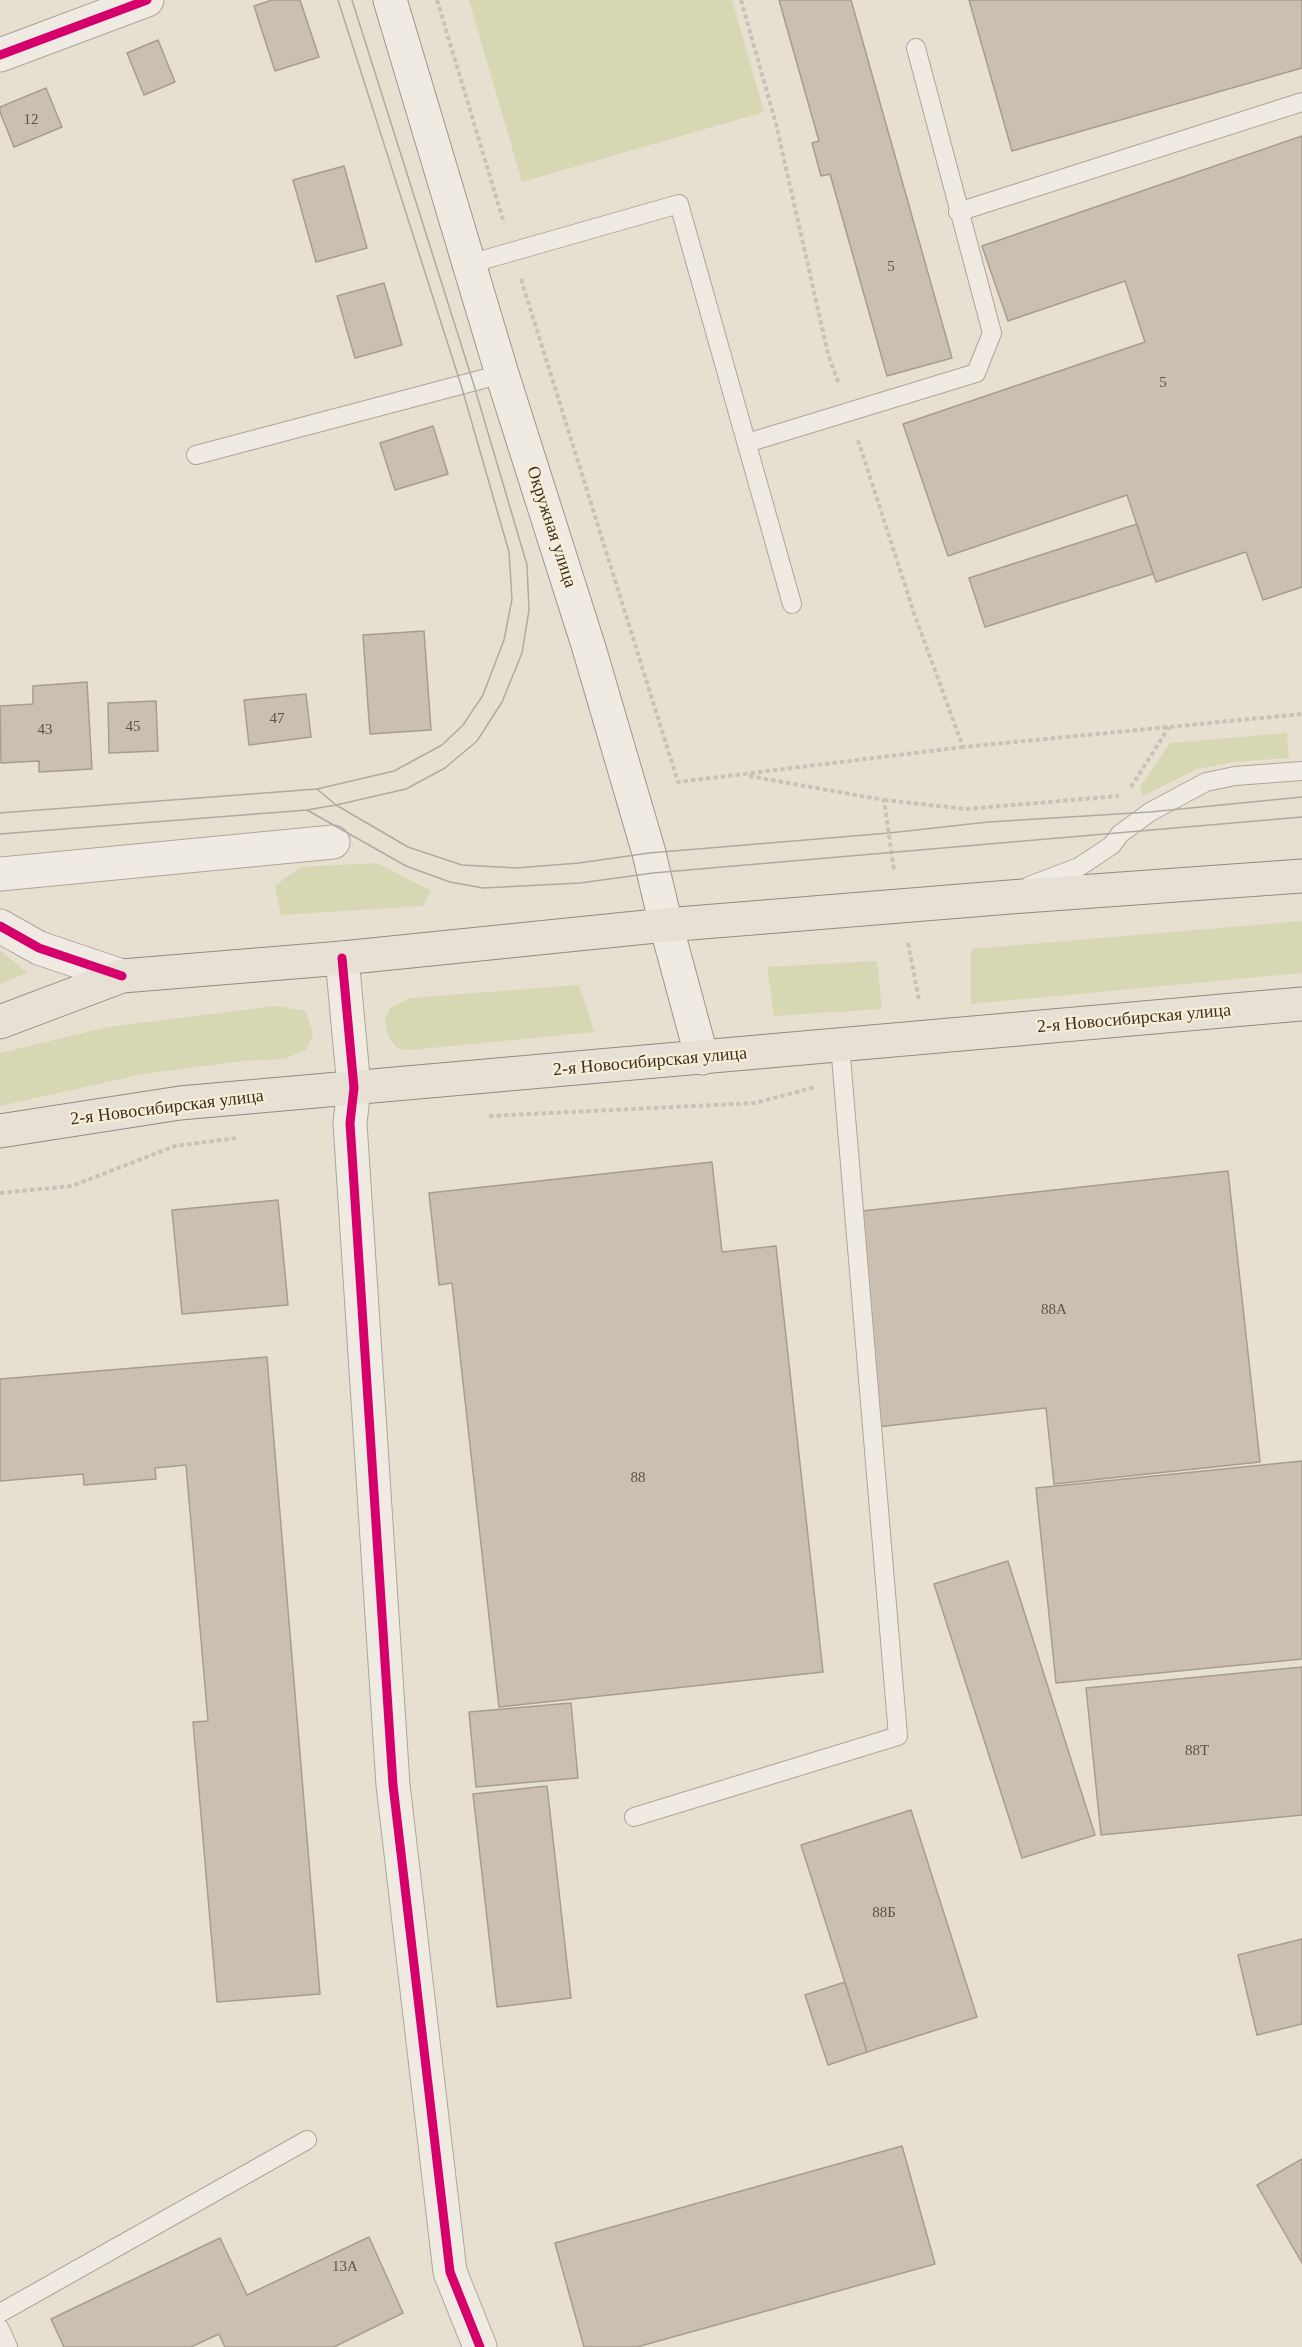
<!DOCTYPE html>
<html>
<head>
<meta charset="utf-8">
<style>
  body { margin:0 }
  canvas { display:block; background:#e7e0d1 }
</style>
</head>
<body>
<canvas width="1302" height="2347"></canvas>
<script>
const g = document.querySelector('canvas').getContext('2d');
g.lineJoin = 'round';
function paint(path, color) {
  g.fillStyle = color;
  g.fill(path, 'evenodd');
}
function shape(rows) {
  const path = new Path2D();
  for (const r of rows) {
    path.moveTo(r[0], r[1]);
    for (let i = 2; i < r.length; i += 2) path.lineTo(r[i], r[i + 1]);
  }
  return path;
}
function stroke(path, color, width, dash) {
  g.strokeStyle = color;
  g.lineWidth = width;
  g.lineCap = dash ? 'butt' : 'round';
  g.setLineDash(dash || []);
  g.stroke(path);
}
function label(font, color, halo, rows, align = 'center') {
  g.font = font + ' "Times New Roman",serif';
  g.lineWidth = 4.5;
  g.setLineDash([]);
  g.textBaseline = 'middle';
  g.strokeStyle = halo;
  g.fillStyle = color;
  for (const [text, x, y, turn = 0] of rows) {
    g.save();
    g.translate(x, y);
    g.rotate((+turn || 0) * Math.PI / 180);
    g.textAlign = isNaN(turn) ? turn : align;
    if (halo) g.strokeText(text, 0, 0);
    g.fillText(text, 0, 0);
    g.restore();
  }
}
const green = shape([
  [469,0,732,0,764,112,522,182],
  [1287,733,1289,758,1234,762,1197,769,1143,796,1140,787,1170,743],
  [377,863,431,891,423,906,281,915,275,886,300,867],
  [1302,921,1302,973,971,1004,971,949],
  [0,950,27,973,0,984],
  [877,961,882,1009,774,1016,767,967],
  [579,985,594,1032,411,1050,398,1049,389,1038,385,1021,390,1008,410,998],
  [276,1006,306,1011,313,1035,306,1050,284,1059,243,1061,143,1074,0,1106,0,1053,108,1027]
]);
const building = shape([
  [272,0,300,0,319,57,275,71,254,6,272,0],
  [779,0,851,0,952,358,887,376,830,174,821,176,812,143,819,141,779,0],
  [969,0,1302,0,1302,68,1012,151,969,0],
  [158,40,175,82,144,95,127,53,158,40],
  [46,88,62,127,14,147,0,112,0,107,46,88],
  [1302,136,1302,587,1263,600,1246,552,1156,582,1127,495,948,556,903,424,1145,342,1125,281,1008,321,982,246,1302,136],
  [344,166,367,248,316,262,293,180,344,166],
  [384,283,402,345,355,358,337,296,384,283],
  [433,426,448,474,395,490,380,443,433,426],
  [1137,524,1153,574,985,627,969,578,1137,524],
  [424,631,431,730,370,734,363,635,424,631],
  [87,682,92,769,39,772,39,761,1,763,0,706,33,704,33,686,87,682],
  [306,694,311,737,249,745,244,700,306,694],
  [156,701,158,751,109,753,108,703,156,701],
  [712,1162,722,1252,776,1246,823,1672,499,1707,452,1283,439,1285,429,1193,712,1162],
  [1228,1171,1260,1462,1054,1484,1046,1408,877,1427,853,1212,1228,1171],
  [278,1200,288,1305,182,1314,172,1210,278,1200],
  [267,1357,320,1994,217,2002,193,1722,208,1721,186,1465,155,1468,156,1479,84,1485,83,1474,0,1481,0,1379,267,1357],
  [1302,1461,1302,1659,1056,1683,1036,1488,1302,1461],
  [1008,1561,1095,1835,1022,1858,934,1584,1008,1561],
  [1302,1667,1302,1815,1101,1835,1086,1688,1302,1667],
  [571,1703,578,1778,476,1787,469,1712,571,1703],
  [547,1786,571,1998,497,2007,473,1794,547,1786],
  [911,1810,977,2017,867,2052,801,1845,911,1810],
  [1302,1939,1302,2024,1257,2035,1238,1955,1302,1939],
  [845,1982,867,2052,828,2065,805,1995,845,1982],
  [902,2146,935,2264,637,2347,584,2347,555,2243,902,2146],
  [1302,2159,1302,2263,1257,2185,1302,2159],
  [369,2237,403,2313,334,2347,225,2347,219,2334,191,2347,64,2347,51,2319,220,2238,247,2295,369,2237]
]);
const path = shape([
  [437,0,504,223],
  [741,0,776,124,828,354,839,384],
  [521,279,678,782,963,747],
  [858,440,914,613,963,747,1302,714],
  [749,776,884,800,894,870],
  [1131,787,1169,727],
  [884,800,966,809,1119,796],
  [908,943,919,1000],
  [489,1116,755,1103,815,1087],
  [0,1193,72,1186,175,1146,237,1138]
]);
const lane = shape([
  [958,212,1302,102],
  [469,264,679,204,792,604],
  [747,443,976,373,992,333,916,48],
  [196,455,502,374],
  [1029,886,1079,867,1112,845,1120,834,1150,812,1206,782,1235,776,1302,771],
  [634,1817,898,1736,840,1045],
  [0,2313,307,2140],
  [0,2329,8,2347]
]);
const street = shape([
  [0,55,147,0],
  [0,874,333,842],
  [0,926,39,948,122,976],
  [342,958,354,1088,350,1123,393,1785,450,2272,480,2347]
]);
const secondary = shape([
  [390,0,502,374,589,648,649,853,666,925,702,1058]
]);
const primary = shape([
  [0,1022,122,976,342,958,666,925,1010,897,1302,876],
  [0,1131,180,1103,1302,1004]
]);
const tram = shape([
  [317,789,336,805,408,847,462,865,516,868,579,863,649,853,889,833,988,822,1150,812,1302,797],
  [307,810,406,866,450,882,483,888,580,883,653,873,1302,817],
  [0,813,317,789,394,771,442,745,463,725,483,695,504,640,512,599,509,552,461,385,338,0],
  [0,834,307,810,336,805,406,789,445,768,477,741,502,702,522,653,529,610,527,565,473,382,352,0]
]);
const cycleway = shape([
  [0,55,147,0],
  [0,926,39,948,122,976],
  [342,958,354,1088,350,1123,393,1785,450,2272,480,2347]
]);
const numberNames = [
  ["12",31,120],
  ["5",891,267],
  ["5",1163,383],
  ["47",277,719],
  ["45",133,727],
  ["43",45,730],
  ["88А",1054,1310],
  ["88",638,1478],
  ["88Т",1197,1751],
  ["88Б",884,1913],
  ["13А",345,2267]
];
const streetNames = [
  ["Окружная улица",551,527,72],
  ["2-я Новосибирская улица",1134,1019,-5],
  ["2-я Новосибирская улица",650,1062,-5],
  ["2-я Новосибирская улица",167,1108,-7]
];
paint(green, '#d6d7b3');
paint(building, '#cbbfb2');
stroke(building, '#a89c90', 1.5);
stroke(lane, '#ada599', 20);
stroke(street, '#ada599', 35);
stroke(secondary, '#9c958a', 35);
stroke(primary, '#928b80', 35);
stroke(path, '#c8c2b9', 4, [4.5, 3]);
stroke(lane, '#efebe3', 18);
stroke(street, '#efebe3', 33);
stroke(secondary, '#efebe3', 33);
stroke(primary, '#e6e1d4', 33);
stroke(tram, '#afaaa2', 1.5);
stroke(cycleway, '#d6006c', 9);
label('15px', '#605244', null, numberNames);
label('18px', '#3d2e20', '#f7eed8', streetNames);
</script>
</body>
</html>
